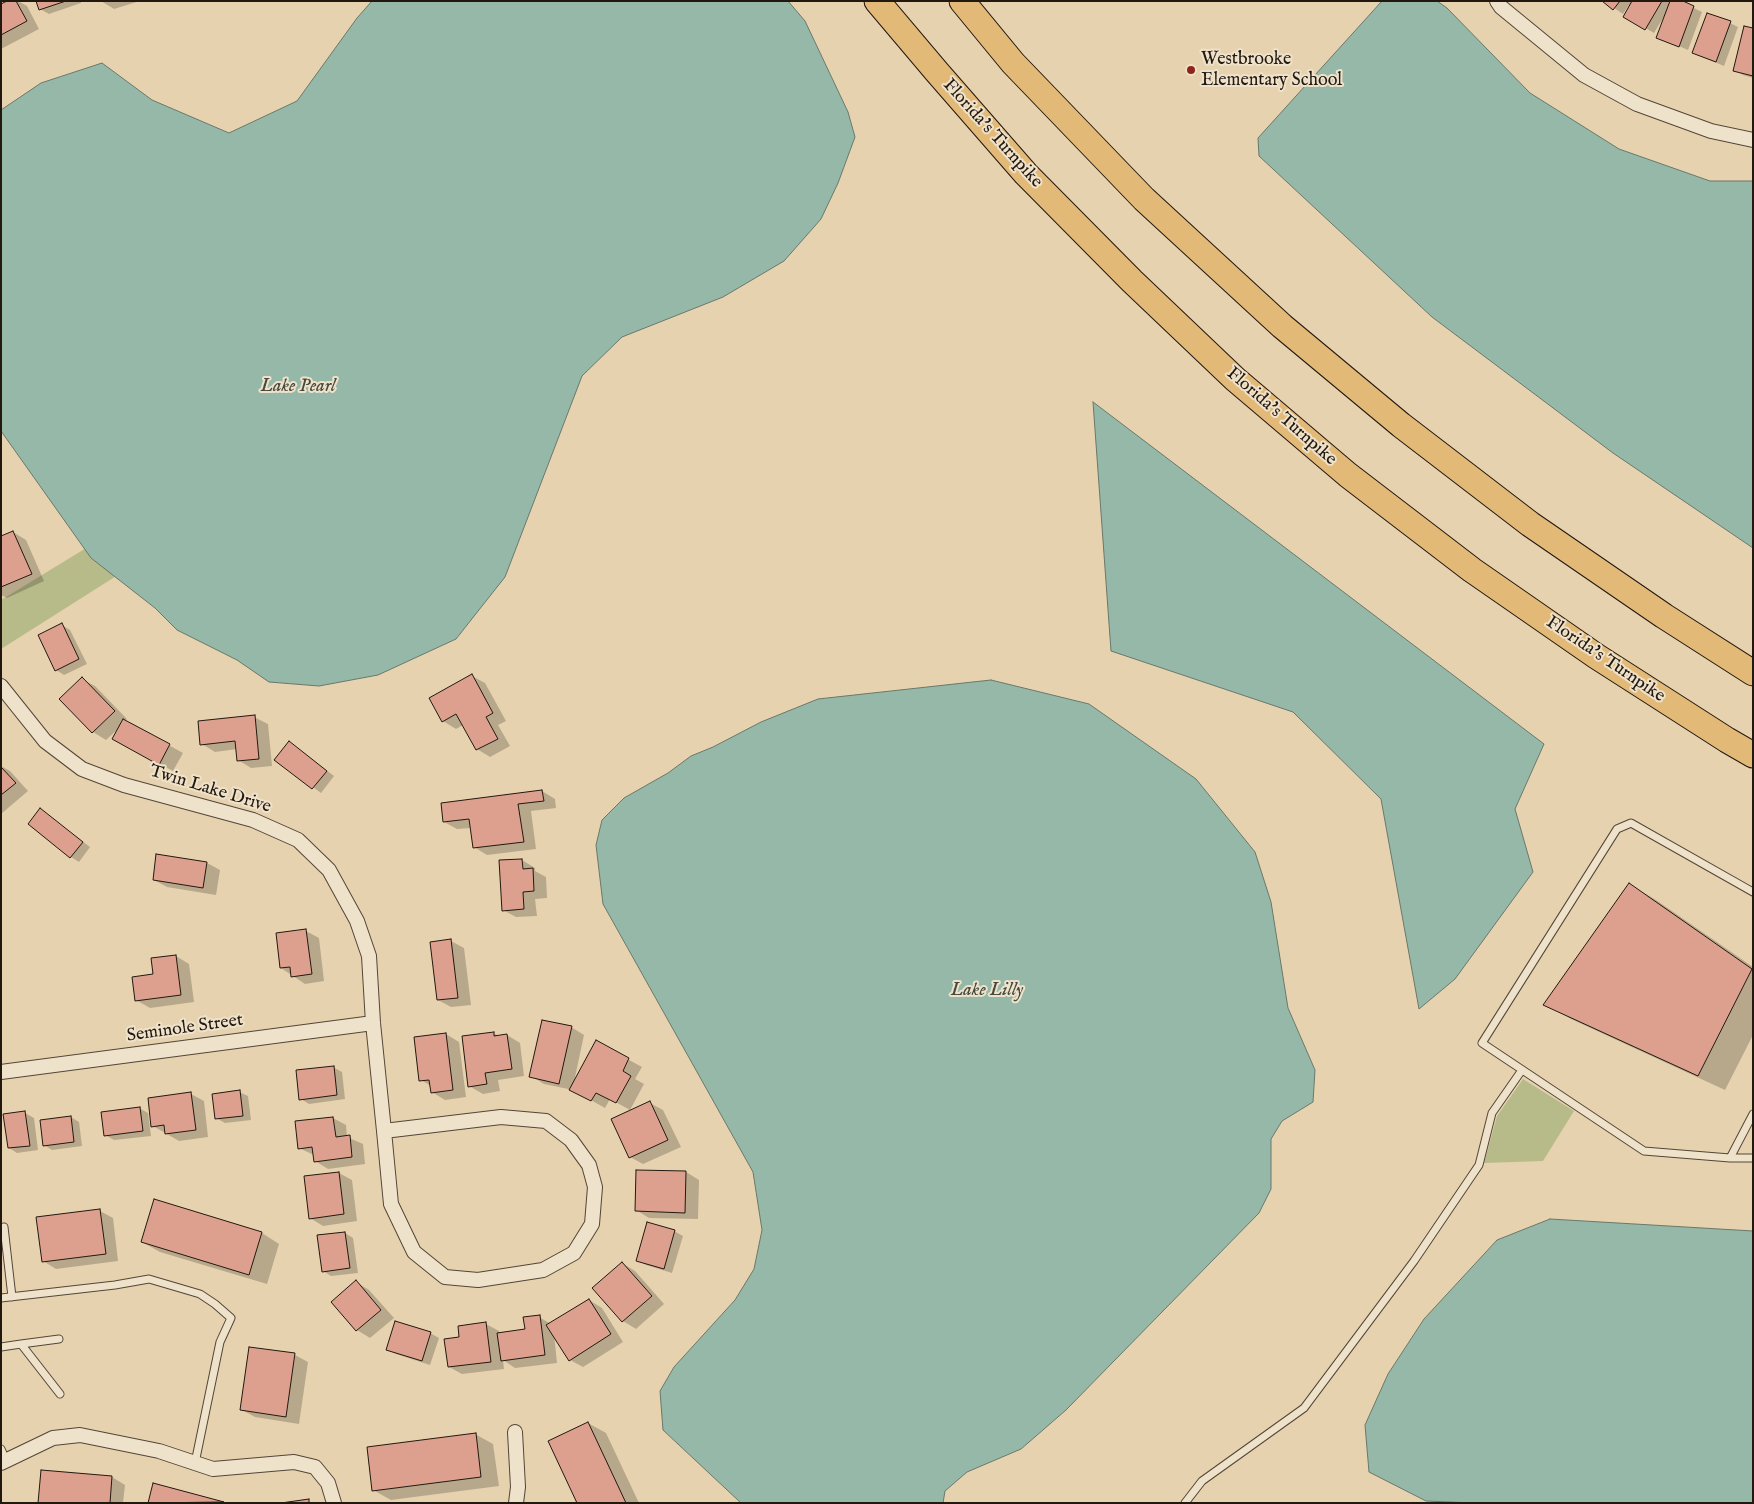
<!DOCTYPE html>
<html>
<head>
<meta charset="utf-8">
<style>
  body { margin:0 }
  #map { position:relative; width:1754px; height:1504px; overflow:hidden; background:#e6d2ae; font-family:"IM FELL English",serif }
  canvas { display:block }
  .frame { position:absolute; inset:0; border:2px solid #221810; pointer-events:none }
</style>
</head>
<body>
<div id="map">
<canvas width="1754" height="1504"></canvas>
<div class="frame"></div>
</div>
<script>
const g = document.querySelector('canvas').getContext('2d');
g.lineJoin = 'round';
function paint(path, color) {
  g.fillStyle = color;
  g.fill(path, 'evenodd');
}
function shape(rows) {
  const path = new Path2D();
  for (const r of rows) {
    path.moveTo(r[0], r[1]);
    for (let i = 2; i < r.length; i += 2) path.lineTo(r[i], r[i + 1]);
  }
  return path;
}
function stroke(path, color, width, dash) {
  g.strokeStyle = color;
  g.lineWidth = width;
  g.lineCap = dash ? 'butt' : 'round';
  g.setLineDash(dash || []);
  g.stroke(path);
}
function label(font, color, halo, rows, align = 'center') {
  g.font = font + ' "IM FELL English",serif';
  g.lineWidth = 4;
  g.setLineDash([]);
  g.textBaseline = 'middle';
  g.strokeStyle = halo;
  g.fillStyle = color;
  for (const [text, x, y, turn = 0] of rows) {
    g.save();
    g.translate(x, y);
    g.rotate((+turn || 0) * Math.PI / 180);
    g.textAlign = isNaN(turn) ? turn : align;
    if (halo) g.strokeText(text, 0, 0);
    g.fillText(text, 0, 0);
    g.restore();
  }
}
const green = shape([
  [132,520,151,554,1,649,1,600],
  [1523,1079,1574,1111,1543,1161,1484,1163,1497,1116]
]);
const water = shape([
  [372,1,788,1,805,21,848,112,855,137,838,183,821,219,784,261,723,297,622,337,582,376,505,577,456,639,378,675,319,686,269,682,237,660,177,630,155,608,91,558,1,431,1,110,41,83,102,63,152,100,229,133,297,101,357,18,372,1],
  [1382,1,1437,1,1447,8,1530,93,1619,149,1710,181,1753,181,1753,548,1613,453,1432,317,1259,156,1258,138,1382,1],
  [1093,402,1544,744,1515,809,1533,872,1455,979,1419,1009,1381,799,1293,712,1111,651,1093,402],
  [991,680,1089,704,1196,779,1255,852,1271,902,1288,1008,1315,1070,1313,1102,1282,1121,1271,1139,1271,1189,1259,1213,1066,1410,1021,1449,967,1472,945,1491,943,1503,741,1503,663,1430,660,1391,674,1367,735,1300,754,1269,762,1230,753,1172,603,904,596,845,602,820,624,798,668,773,691,756,713,747,761,722,818,699,991,680],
  [1550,1219,1753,1231,1753,1503,1473,1503,1426,1501,1369,1472,1365,1425,1388,1374,1424,1319,1497,1240,1550,1219]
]);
const shadow = shape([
  [9,1,18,1,27,6,39,29,1,49,1,5],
  [37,1,81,1,81,3,49,14,40,9],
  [101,1,140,1,114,9],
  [1604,1,1679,1,1702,12,1688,50,1658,37,1666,16,1665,15,1654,33,1625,16,1631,6,1629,5,1623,14],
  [1730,23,1738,27,1724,66,1693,53],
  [1753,30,1753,78,1743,75,1734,70],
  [13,532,26,540,44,581,7,598,1,595,1,537],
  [62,625,70,630,87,664,64,675,56,670],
  [472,676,485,683,506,721,498,725,510,746,490,757,477,749,463,725,456,729,443,721],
  [82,679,95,686,127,719,125,721,183,753,173,771,127,746,120,727,106,740,93,732,61,700],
  [254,717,268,724,272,766,251,768,238,760,237,749,215,752,202,744],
  [297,748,334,776,321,793,276,760],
  [1,766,10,771,28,791,1,814],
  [542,791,555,799,556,808,531,811,536,849,487,855,474,847,471,828,457,829,444,822],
  [41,810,90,847,79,862,71,857],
  [157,855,207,863,220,870,216,895,167,887,154,880],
  [522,860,535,868,535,871,546,877,547,898,535,899,537,916,516,917,503,910],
  [1630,885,1656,900,1753,967,1753,1035,1725,1090,1571,1019,1545,1004],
  [306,931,319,938,324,981,305,984,281,968],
  [451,941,464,948,471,1005,451,1007,438,1000],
  [176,956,189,964,194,1002,150,1008,136,1000,154,975],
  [571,1027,584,1035,574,1082,596,1042,642,1067,635,1079,644,1084,630,1110,610,1099,605,1108,573,1090,544,1084,531,1076],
  [493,1033,499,1036,507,1035,520,1043,524,1076,498,1080,500,1091,483,1094,469,1086],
  [446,1034,459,1042,466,1097,445,1100,432,1092,431,1086,421,1080],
  [333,1067,342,1072,345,1099,309,1104,301,1099],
  [239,1092,248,1096,251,1120,225,1123,216,1118],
  [191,1094,204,1101,208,1137,179,1141,153,1126],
  [650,1103,663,1110,681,1147,643,1164,630,1157],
  [139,1108,148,1113,151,1136,114,1140,105,1135],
  [25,1113,34,1118,38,1150,17,1153,9,1148],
  [71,1117,79,1122,82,1146,52,1150,44,1145],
  [333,1118,346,1125,347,1137,363,1144,365,1164,328,1169,315,1161,314,1155,299,1148],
  [637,1171,686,1172,699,1180,698,1219,649,1218,636,1210],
  [339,1173,352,1180,357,1221,323,1226,310,1218],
  [155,1201,262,1233,279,1244,267,1284,160,1252,142,1242],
  [100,1211,113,1218,118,1261,56,1269,43,1261],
  [674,1231,683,1236,672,1273,646,1265,637,1260],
  [345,1233,353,1238,358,1273,331,1276,323,1271],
  [622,1263,635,1271,664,1304,636,1329,623,1321],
  [356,1282,369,1290,394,1318,370,1338,357,1330,333,1302],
  [589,1300,602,1308,623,1342,583,1367,570,1360,554,1334,557,1363,515,1368,503,1360,504,1369,462,1374,449,1367,461,1338,486,1324,499,1331,499,1334,526,1330,539,1317,551,1324],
  [430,1333,439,1338,430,1365,396,1354,388,1350],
  [295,1355,308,1362,299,1424,255,1417,242,1410],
  [588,1423,606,1433,639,1503,578,1503],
  [475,1434,493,1444,499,1486,391,1500,373,1490],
  [112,1477,125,1485,123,1503,39,1503],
  [154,1485,221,1503,149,1503]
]);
const building = shape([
  [7,1,16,1,27,21,1,35,1,4,7,1],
  [36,1,66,1,39,10,36,1],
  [1602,1,1620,1,1613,10,1602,1],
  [1632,1,1662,1,1645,30,1623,17,1632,1],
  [1670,1,1683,1,1694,6,1679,47,1656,38,1670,1],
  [1707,13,1731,21,1716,62,1692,53,1707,13],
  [1744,26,1753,28,1753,76,1733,71,1744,26],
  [13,531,32,574,1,587,1,536,13,531],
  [62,623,79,659,55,671,38,635,62,623],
  [472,674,493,713,486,717,498,739,476,750,456,714,442,722,429,698,472,674],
  [82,677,115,711,92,733,59,699,82,677],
  [255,715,259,759,237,761,235,741,200,745,198,721,255,715],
  [123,719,170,744,159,765,112,739,123,719],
  [289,741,327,771,312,789,274,760,289,741],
  [1,767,16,783,1,795,1,767],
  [542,790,544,801,518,804,524,842,473,848,469,819,443,822,441,803,542,790],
  [40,808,83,842,70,858,28,824,40,808],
  [156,854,207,862,203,888,153,880,156,854],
  [522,859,523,869,533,868,534,891,523,892,524,909,502,911,499,860,522,859],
  [1629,883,1752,969,1698,1076,1543,1005,1629,883],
  [306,929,312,974,291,977,290,967,280,968,276,933,306,929],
  [451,939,458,998,437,1000,430,942,451,939],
  [176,955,181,995,135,1001,132,977,153,974,151,958,176,955],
  [542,1020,572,1026,559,1084,529,1077,542,1020],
  [494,1032,494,1036,507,1034,512,1069,485,1073,487,1084,468,1087,462,1036,494,1032],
  [446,1033,453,1090,431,1093,429,1080,419,1081,414,1037,446,1033],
  [596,1040,629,1058,623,1071,631,1076,616,1103,596,1093,591,1101,569,1090,596,1040],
  [334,1066,337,1095,299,1100,296,1070,334,1066],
  [240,1090,243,1116,215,1119,212,1094,240,1090],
  [191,1092,196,1130,165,1134,164,1125,151,1127,148,1098,191,1092],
  [650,1101,668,1140,629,1158,611,1119,650,1101],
  [140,1107,143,1131,104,1136,101,1112,140,1107],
  [25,1111,30,1146,8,1148,3,1114,25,1111],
  [71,1116,74,1142,43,1146,40,1120,71,1116],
  [333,1117,336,1137,350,1135,352,1157,314,1162,312,1147,298,1149,295,1121,333,1117],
  [636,1170,686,1171,685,1213,635,1211,636,1170],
  [339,1172,344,1214,309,1219,304,1176,339,1172],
  [154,1199,262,1232,249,1275,141,1242,154,1199],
  [100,1209,106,1254,42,1262,36,1217,100,1209],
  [647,1222,675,1230,664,1269,636,1261,647,1222],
  [345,1232,350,1268,322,1272,317,1235,345,1232],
  [622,1262,652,1296,622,1322,592,1288,622,1262],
  [356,1280,381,1310,356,1331,331,1302,356,1280],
  [589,1299,611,1334,569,1361,546,1325,589,1299],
  [540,1315,545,1355,501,1361,497,1333,525,1329,523,1317,540,1315],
  [395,1321,431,1332,422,1361,386,1350,395,1321],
  [486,1322,491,1362,448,1367,444,1339,459,1337,458,1326,486,1322],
  [249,1347,295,1353,286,1417,240,1410,249,1347],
  [588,1422,626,1503,577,1503,548,1441,588,1422],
  [476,1433,481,1477,372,1491,367,1447,476,1433],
  [41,1470,112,1476,110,1503,38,1503,41,1470],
  [153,1483,224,1502,148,1503,153,1483],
  [309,1499,309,1503,281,1503,309,1499]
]);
const service = shape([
  [1753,892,1631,823,1617,829,1482,1043,1644,1151,1730,1158,1753,1114],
  [1730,1158,1753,1158],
  [4,1227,12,1297],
  [1,1298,115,1285,149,1279,200,1294,215,1304,231,1318,220,1342,195,1463],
  [21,1344,59,1339],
  [1,1347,21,1344,60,1394],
  [1,1449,6,1460],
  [1185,1503,1202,1481,1304,1408,1414,1261,1479,1165,1492,1113,1522,1070]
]);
const minor = shape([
  [1497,1,1501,7,1584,75,1637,104,1711,131,1753,140],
  [1,686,45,741,82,769,124,785,253,820,298,840,329,870,357,921,369,956,373,1023,384,1131,391,1204,414,1252,445,1277,478,1280,543,1270,574,1253,592,1224,595,1187,589,1165,571,1140,546,1121,501,1117,384,1131],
  [1,1072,373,1023],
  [515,1432,518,1487,516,1503],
  [1,1463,53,1438,80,1435,159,1451,213,1469,294,1462,315,1467,328,1483,334,1503]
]);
const motorway = shape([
  [877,1,937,72,1026,174,1132,281,1235,379,1348,475,1472,570,1596,656,1727,740,1753,755],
  [962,1,1013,63,1144,199,1282,326,1401,425,1530,524,1664,616,1753,673]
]);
const markers = [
  [1191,70,5,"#8f2418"]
];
const poiNames = [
  ["Westbrooke",1201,60],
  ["Elementary School",1201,81]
];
const streetNames = [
  ["Florida's Turnpike",992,134,48],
  ["Florida's Turnpike",1281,417,41],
  ["Florida's Turnpike",1605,660,34],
  ["Twin Lake Drive",210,790,17],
  ["Seminole Street",185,1029,-8]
];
const waterNames = [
  ["Lake Pearl",298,387],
  ["Lake Lilly",987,991]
];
paint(green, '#b7bb89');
paint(water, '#96b8a8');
stroke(water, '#68786b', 1);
paint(shadow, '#0003');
paint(building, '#dda08f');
stroke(building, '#221810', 1);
stroke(service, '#534638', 9);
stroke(minor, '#534638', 16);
stroke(motorway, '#221810', 27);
stroke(service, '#efe2ca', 7);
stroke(minor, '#efe2ca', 14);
stroke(motorway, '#e3b977', 25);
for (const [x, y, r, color] of markers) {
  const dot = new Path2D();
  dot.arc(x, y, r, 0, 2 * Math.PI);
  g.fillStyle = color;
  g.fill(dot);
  stroke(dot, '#efe2ca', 2);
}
label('18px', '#221810', '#efe2ca', poiNames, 'left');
label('18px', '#221810', '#efe2ca', streetNames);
label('italic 19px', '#45483e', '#efe2ca', waterNames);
</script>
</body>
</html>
